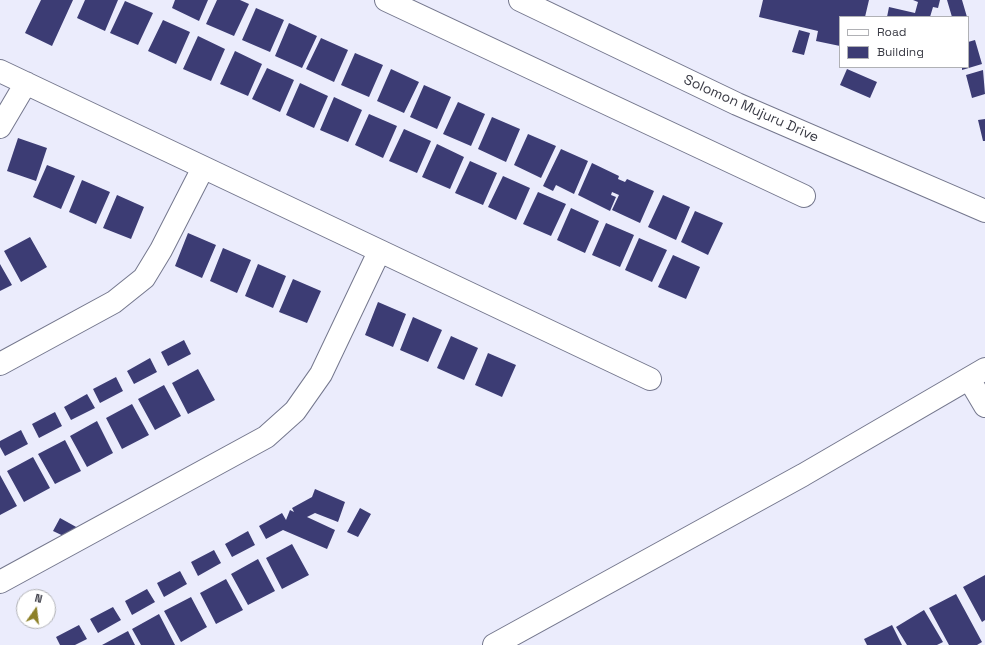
<!DOCTYPE html>
<html>
<head>
<meta charset="utf-8">
<style>
  body { margin:0 }
  #map { position:relative; width:985px; height:645px; overflow:hidden; background:#ebecfc; font-family:"Space Grotesk",sans-serif }
  canvas { display:block }
  .legend { position:absolute; left:839px; top:16px; width:130px; height:52px; box-sizing:border-box; background:#fff; border:1px solid #b0b1b5; margin:0; padding:5px 7px; list-style:none; font-size:12px; color:#3a3b45 }
  .legend li { display:flex; align-items:center; gap:8px; height:20px }
  .legend b { width:20px; border:1px solid #b0b1b5 }
  .north { position:absolute; left:16px; top:589px; width:40px; height:40px; box-sizing:border-box; background:#fff; border:1px solid #b0b1b5; border-radius:50%; rotate:14deg; font-size:11px; font-weight:700; line-height:16px; text-align:center; color:#3a3b45 }
  .north::after { content:''; display:block; margin:auto; width:14px; height:18px; background:#8d8027; clip-path:polygon(50% 0,100% 100%,50% 72%,0 100%) }
</style>
</head>
<body>
<div id="map">
<canvas width="985" height="645"></canvas>
<ul class="legend">
<li><b style="height:5px;background:#fff"></b>Road</li>
<li><b style="height:11px;background:#3c3c74"></b>Building</li>
</ul>
<div class="north">N</div>
</div>
<script>
const g = document.querySelector('canvas').getContext('2d');
g.lineJoin = 'round';
function paint(path, color) {
  g.fillStyle = color;
  g.fill(path, 'evenodd');
}
function shape(rows) {
  const path = new Path2D();
  for (const r of rows) {
    path.moveTo(r[0], r[1]);
    for (let i = 2; i < r.length; i += 2) path.lineTo(r[i], r[i + 1]);
  }
  return path;
}
function stroke(path, color, width, dash) {
  g.strokeStyle = color;
  g.lineWidth = width;
  g.lineCap = dash ? 'butt' : 'round';
  g.setLineDash(dash || []);
  g.stroke(path);
}
function label(font, color, halo, rows, align = 'center') {
  g.font = font + ' "Space Grotesk",sans-serif';
  g.lineWidth = 4;
  g.setLineDash([]);
  g.textBaseline = 'middle';
  g.strokeStyle = halo;
  g.fillStyle = color;
  for (const [text, x, y, turn = 0] of rows) {
    g.save();
    g.translate(x, y);
    g.rotate((+turn || 0) * Math.PI / 180);
    g.textAlign = isNaN(turn) ? turn : align;
    if (halo) g.strokeText(text, 0, 0);
    g.fillText(text, 0, 0);
    g.restore();
  }
}
const building = shape([
  [41,0,73,0,52,46,25,33],
  [85,0,118,0,105,31,77,18],
  [175,0,208,0,199,21,172,8],
  [217,0,240,0,249,4,234,36,206,24],
  [763,0,825,0,824,8,825,0,869,0,865,17,840,17,840,46,816,41,818,31,759,17],
  [913,0,940,0,938,8,933,7,930,17,887,17,889,7,915,13,918,2],
  [947,0,962,0,967,17,952,17],
  [125,1,153,13,138,45,110,33],
  [256,8,284,20,270,52,242,40],
  [163,20,190,32,176,64,148,51],
  [289,23,317,36,302,68,275,56],
  [799,30,810,33,804,55,792,52],
  [198,36,225,49,211,81,183,69],
  [321,38,348,50,334,82,306,69],
  [975,40,982,64,962,70,962,67,968,67,968,42],
  [235,51,262,64,248,96,220,84],
  [355,53,383,65,369,97,341,85],
  [267,68,294,80,280,112,252,99],
  [391,69,419,82,404,113,377,101],
  [847,69,877,82,870,98,840,85],
  [983,70,985,94,972,98,966,75],
  [300,83,328,96,314,128,286,115],
  [424,85,451,97,437,129,410,117],
  [334,97,362,110,348,142,320,130],
  [458,102,485,114,471,146,443,134],
  [369,114,397,126,383,158,355,145],
  [492,117,520,129,506,162,478,149],
  [985,119,985,141,983,141,978,120],
  [404,129,431,141,417,173,389,161],
  [528,134,556,146,541,178,514,165],
  [18,138,47,148,36,181,7,171],
  [437,144,464,157,450,189,422,177],
  [561,149,588,161,574,194,556,185,553,191,543,186],
  [470,161,497,173,483,205,455,193],
  [592,163,619,176,618,179,625,182,627,179,654,191,640,223,612,210,619,195,612,192,611,195,616,197,610,211,578,195],
  [47,165,75,176,61,209,33,197],
  [503,176,530,188,516,220,488,207],
  [82,180,110,192,96,224,69,212],
  [538,192,566,204,551,236,523,224],
  [117,195,144,207,131,239,103,228],
  [663,195,690,207,676,240,648,227],
  [571,208,599,221,585,253,557,240],
  [695,211,723,223,708,255,681,242],
  [606,223,634,235,620,267,592,255],
  [188,233,216,245,202,278,175,266],
  [30,237,47,267,21,282,4,251],
  [639,238,667,250,652,282,625,270],
  [223,248,251,260,237,293,210,281],
  [673,255,700,267,686,299,658,287],
  [0,264,12,285,0,291],
  [258,264,286,276,273,308,245,296],
  [293,279,321,291,307,323,279,312],
  [378,302,406,314,393,347,365,335],
  [413,317,442,330,428,362,400,350],
  [451,336,478,348,464,380,437,368],
  [184,340,191,354,168,366,161,352],
  [488,353,516,365,502,397,475,385],
  [150,358,157,372,134,384,127,371],
  [198,369,215,400,188,414,172,383],
  [116,377,123,391,100,403,93,389],
  [164,385,181,416,155,430,138,399],
  [87,394,95,408,71,420,64,407],
  [132,404,149,435,122,449,106,418],
  [55,412,62,426,39,438,32,424],
  [97,421,113,453,87,467,70,436],
  [21,430,28,444,5,456,0,447,0,441],
  [65,440,81,471,55,484,38,454],
  [33,457,50,488,24,502,7,471],
  [0,475,17,506,0,515],
  [315,489,345,502,338,522,315,513,307,517,335,530,327,549,283,530,266,539,259,526,282,513,286,520,290,510,294,512,292,508,312,497],
  [360,508,371,514,358,537,347,532],
  [60,518,78,528,72,540,53,531],
  [248,531,255,545,232,557,225,544],
  [292,544,309,575,282,589,266,558],
  [214,550,221,563,198,576,191,562],
  [258,559,275,591,248,605,231,574],
  [180,571,187,584,164,597,157,583],
  [985,575,985,620,982,622,963,587],
  [226,579,243,610,216,624,200,593],
  [147,589,155,602,132,615,125,601],
  [956,594,982,642,977,645,949,645,929,608],
  [191,597,207,627,181,642,164,611],
  [113,607,121,620,98,633,90,619],
  [924,610,943,642,937,645,907,645,896,627],
  [159,614,175,645,141,645,132,629],
  [79,625,87,639,75,645,60,645,56,637],
  [892,625,902,645,867,645,864,639],
  [128,631,135,645,102,645]
]);
const street = shape([
  [386,0,804,196],
  [0,71,650,379],
  [0,127,26,83],
  [0,364,114,302,144,278,161,250,203,168],
  [969,379,985,406],
  [0,582,266,437,295,411,321,374,379,252]
]);
const secondary = shape([
  [520,0,737,104,985,211],
  [494,645,803,475,985,369]
]);
const streetNames = [
  ["Solomon Mujuru Drive",751,109,24]
];
paint(building, '#3c3c74');
stroke(street, '#74778d', 24);
stroke(secondary, '#74778d', 24);
stroke(street, '#fff', 22);
stroke(secondary, '#fff', 22);
label('14px', '#3a3b45', '#fff', streetNames);
</script>
</body>
</html>
